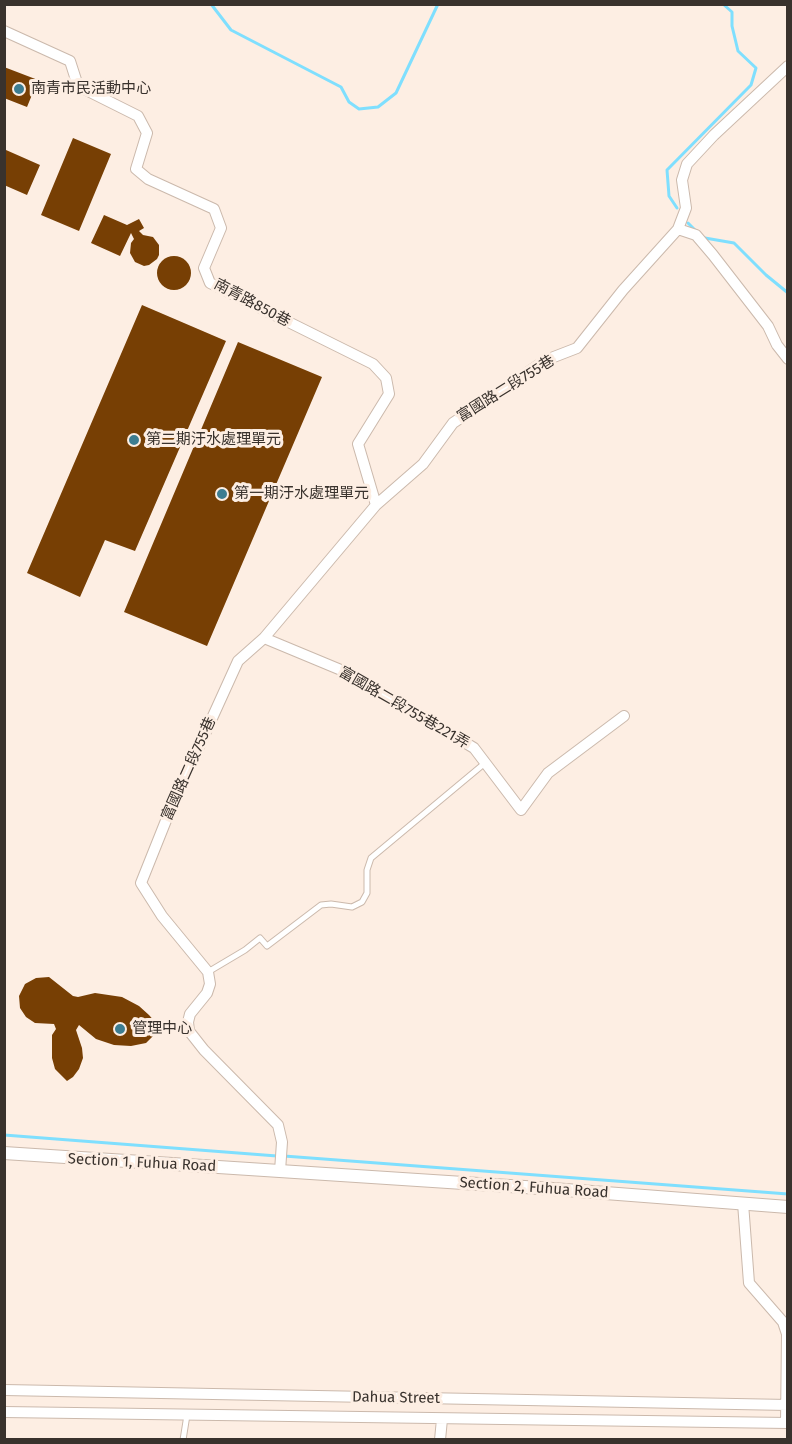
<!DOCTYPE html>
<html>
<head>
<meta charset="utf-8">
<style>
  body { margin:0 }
  #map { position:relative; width:792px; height:1444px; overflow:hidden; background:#fdeee3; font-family:"Fira Sans",sans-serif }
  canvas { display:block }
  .frame { position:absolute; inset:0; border:6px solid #39322d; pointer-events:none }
</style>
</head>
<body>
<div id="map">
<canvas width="792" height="1444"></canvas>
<div class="frame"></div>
</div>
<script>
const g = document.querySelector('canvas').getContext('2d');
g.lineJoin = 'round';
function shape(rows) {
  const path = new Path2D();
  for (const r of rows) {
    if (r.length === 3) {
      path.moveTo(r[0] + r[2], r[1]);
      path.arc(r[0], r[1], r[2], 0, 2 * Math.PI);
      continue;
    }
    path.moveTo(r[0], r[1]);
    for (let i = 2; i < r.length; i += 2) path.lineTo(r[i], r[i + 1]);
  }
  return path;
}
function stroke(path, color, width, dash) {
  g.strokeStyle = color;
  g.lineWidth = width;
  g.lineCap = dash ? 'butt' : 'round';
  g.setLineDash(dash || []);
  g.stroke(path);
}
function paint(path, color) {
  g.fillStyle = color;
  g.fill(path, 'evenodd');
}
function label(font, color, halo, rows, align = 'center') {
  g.font = font + ' "Fira Sans","Noto Sans TC",sans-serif';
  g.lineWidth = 6;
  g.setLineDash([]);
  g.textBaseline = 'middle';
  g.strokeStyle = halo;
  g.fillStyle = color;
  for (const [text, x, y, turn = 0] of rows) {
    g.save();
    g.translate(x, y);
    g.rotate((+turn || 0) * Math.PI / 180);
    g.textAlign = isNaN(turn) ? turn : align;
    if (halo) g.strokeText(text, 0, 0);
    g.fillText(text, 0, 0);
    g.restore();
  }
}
const stream = shape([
  [211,4,231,30,341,87,349,102,359,109,378,107,396,93,438,4],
  [677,208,669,196,667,170,751,85,756,68,738,51,732,26,732,12,723,4],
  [688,223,695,230],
  [705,238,734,243,766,275,788,293],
  [4,1135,277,1156],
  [284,1156,788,1194]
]);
const building = shape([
  [4,67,38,80,27,107,4,98],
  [73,138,111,154,79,231,41,215],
  [6,150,40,165,27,195,4,185,4,155],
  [104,215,127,225,139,219,144,228,139,231,143,235,153,237,159,245,159,255,157,259,149,265,144,266,135,262,130,253,131,243,134,239,131,233,120,256,91,243],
  [174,273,17],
  [142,305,226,341,135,551,105,540,80,597,27,573],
  [238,342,322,377,207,646,124,612],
  [49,977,73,996,78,997,95,993,122,997,139,1006,149,1015,156,1023,156,1033,146,1043,131,1046,114,1045,96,1039,79,1025,76,1030,82,1048,83,1058,79,1069,73,1077,67,1081,55,1069,52,1058,52,1035,56,1029,54,1024,35,1023,26,1017,20,1008,19,996,25,984,36,978]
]);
const service = shape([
  [208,972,245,950,260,938,267,946,321,905,331,904,352,907,362,902,367,893,367,870,371,858,485,763],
  [183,1440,187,1415]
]);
const minor = shape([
  [4,31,70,61,78,86,138,116,147,133,136,169,148,179,214,209,221,228,204,268,210,283,373,364,386,378,389,394,358,444,376,505],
  [678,229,696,235,713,255,768,326,777,345,788,359],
  [264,638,353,675,474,748,521,810,548,773,624,716],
  [280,1171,282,1142,278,1125,204,1050,189,1031,188,1022,190,1014,207,993,210,984,208,972,162,916,141,883,169,813,238,661,264,638,376,505,423,464,453,423,546,360,577,348,623,290,678,229,686,208,682,180,687,164,714,135,788,66],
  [743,1203,749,1283,783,1322,787,1334,786,1423],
  [4,1390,788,1405],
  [4,1412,788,1423],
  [440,1440,442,1419]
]);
const tertiary = shape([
  [4,1153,540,1188,788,1207]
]);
const markers = [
  [19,89,6,"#3d7d91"],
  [134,440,6,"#3d7d91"],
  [222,494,6,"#3d7d91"],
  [120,1029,6,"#3d7d91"]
];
const poiNames = [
  ["南青市民活動中心",31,89],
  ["第二期汙水處理單元",146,440],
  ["第一期汙水處理單元",234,494],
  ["管理中心",132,1029]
];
const streetNames = [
  ["南青路850巷",252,303,28],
  ["富國路二段755巷",506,389,-32],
  ["富國路二段755巷221弄",404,708,30],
  ["富國路二段755巷",189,769,-66],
  ["Section 1, Fuhua Road",142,1163,3],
  ["Section 2, Fuhua Road",534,1188,4],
  ["Dahua Street",396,1398,1]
];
stroke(stream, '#7fdffe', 3);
paint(building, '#773f04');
stroke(service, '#cbb9ac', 7);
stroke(minor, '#cbb9ac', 12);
stroke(tertiary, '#cbb9ac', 14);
stroke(service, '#fff', 5);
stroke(minor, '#fff', 10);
stroke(tertiary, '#fff', 12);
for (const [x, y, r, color] of markers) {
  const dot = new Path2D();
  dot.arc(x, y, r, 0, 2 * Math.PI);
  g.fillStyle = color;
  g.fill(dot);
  stroke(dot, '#fdeee3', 2);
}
label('15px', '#39322d', '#fdeee3', poiNames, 'left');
label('15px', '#39322d', '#fdeee3', streetNames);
</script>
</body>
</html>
